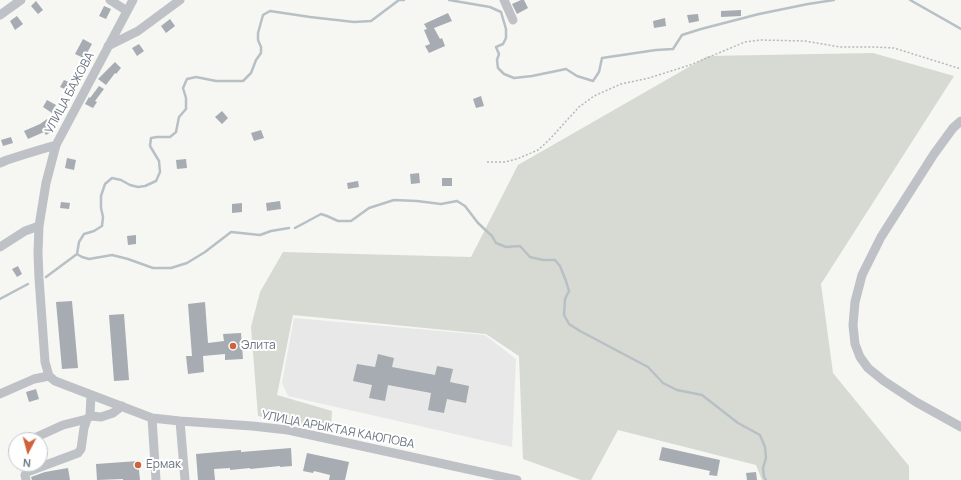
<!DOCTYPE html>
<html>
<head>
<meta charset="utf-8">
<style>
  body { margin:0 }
  #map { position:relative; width:961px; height:480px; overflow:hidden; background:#f6f6f3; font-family:Manrope,sans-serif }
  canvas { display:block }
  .north { position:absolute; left:8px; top:432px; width:40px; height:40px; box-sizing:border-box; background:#fff; border:1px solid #c3c8cd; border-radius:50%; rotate:186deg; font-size:11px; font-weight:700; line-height:16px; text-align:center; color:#697581 }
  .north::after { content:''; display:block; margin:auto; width:14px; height:18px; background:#cf623b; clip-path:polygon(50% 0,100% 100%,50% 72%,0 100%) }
</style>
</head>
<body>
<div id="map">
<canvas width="961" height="480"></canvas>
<div class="north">N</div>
</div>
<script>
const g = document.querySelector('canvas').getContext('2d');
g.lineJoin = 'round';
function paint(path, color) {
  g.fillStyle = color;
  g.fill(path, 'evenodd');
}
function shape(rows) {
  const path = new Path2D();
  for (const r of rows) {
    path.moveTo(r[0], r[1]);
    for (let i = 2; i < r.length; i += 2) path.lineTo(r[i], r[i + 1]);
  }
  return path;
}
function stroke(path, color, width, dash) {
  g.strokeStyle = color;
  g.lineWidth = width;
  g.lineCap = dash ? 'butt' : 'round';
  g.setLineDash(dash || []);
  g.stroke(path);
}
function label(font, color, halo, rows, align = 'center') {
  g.font = font + ' Manrope,sans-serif';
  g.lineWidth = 4;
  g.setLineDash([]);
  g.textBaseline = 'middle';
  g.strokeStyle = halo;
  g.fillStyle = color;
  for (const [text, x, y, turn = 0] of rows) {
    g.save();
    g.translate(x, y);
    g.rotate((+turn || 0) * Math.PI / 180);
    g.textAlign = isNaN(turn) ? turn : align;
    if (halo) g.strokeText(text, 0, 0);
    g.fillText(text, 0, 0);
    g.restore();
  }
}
const built = shape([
  [294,318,485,335,516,359,512,447,288,396,282,383]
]);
const green = shape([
  [873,53,954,76,821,284,833,373,909,466,909,480,762,480,756,465,618,430,591,480,581,480,523,459,519,356,486,334,293,315,277,395,332,411,331,429,258,416,251,327,260,292,283,252,471,257,518,165,708,56]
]);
const stream = shape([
  [449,0,490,7,501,12,506,29,506,38,503,44,496,47,499,54,497,60,498,68,504,74,514,78,532,76,566,69,577,76,593,81,599,72,602,58,656,50,673,49,682,35,701,29,759,14,808,4,834,0],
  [910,0,961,29],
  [295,228,321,214,327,216,338,221,351,221,369,208,394,200,417,201,441,204,457,201,465,206,478,223,492,236,496,243,506,247,520,246,530,257,543,260,555,260,560,266,566,281,569,291,565,299,564,315,569,324,580,331,648,367,663,383,677,390,702,395,738,423,760,435,765,447,766,458,763,468,764,477,766,480],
  [77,254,82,257,89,259,112,255,128,259,153,268,171,268,187,263,205,252,231,232,260,235,271,231,289,228],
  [46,277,77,254,79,242,84,234,94,231,102,226,103,217,101,208,101,196,105,184,112,178,121,180,130,185,138,187,145,186,156,181,160,172,159,161,150,146,151,138,157,137,170,137,176,132,179,117,186,109,186,98,183,88,187,79,196,77,216,81,243,81,251,73,256,60,261,53,261,47,258,40,258,33,263,15,270,11,310,17,354,22,371,21,399,0,404,0],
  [0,299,28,284]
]);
const building = shape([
  [521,0,524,0,528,8,517,14,512,4],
  [36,1,43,10,38,14,31,6],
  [104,6,111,9,106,19,99,16],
  [741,10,741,16,721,17,721,11],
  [448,13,452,21,434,28,440,39,442,38,445,46,429,53,425,46,430,44,424,30,427,29,424,24],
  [698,14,699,21,689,23,687,15],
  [17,16,23,24,15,30,10,21],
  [665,18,666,26,654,28,653,21],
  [170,19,175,26,166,33,161,26],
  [83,39,92,44,87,53,90,55,88,60,75,54],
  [139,44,144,51,137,56,132,48],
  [115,62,121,68,116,74,115,73,106,85,98,79],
  [64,80,71,83,67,90,60,87],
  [99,86,104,89,95,101,97,102,93,108,85,104,89,97,90,98],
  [481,96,484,106,476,108,473,99],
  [47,100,56,105,52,113,43,107],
  [222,111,228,118,222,124,215,117],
  [47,119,54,130,46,135,44,132,28,139,24,131,40,124],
  [261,130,264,138,254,141,251,133],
  [11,137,13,143,3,146,1,140],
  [67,158,76,160,74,170,65,168],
  [186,159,187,168,177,169,176,160],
  [419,173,420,183,411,184,410,174],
  [442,178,452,178,452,186,442,186],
  [358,181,359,187,348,189,347,183],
  [280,201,281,209,267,211,266,203],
  [61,202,70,203,69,209,60,208],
  [242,203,242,212,232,213,232,204],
  [136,235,136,244,128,245,127,236],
  [18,266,22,274,17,277,12,269],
  [72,301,78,368,62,369,56,302],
  [205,302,208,343,224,341,223,334,241,333,243,359,225,360,225,354,203,356,204,372,188,374,186,356,192,356,188,304],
  [124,314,129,380,114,381,109,315],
  [378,354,394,358,392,367,435,375,437,366,453,369,450,382,469,386,466,403,447,399,444,413,428,410,431,393,388,385,385,401,369,398,372,385,353,381,357,364,375,367],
  [36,389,39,399,29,402,26,392],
  [662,447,720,460,717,476,709,475,710,471,659,460],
  [291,448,292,466,280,467,280,466,250,469,250,468,230,470,230,468,214,469,215,480,198,480,196,454,241,450,241,452],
  [307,453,349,462,345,480,329,480,330,475,314,471,313,473,303,471],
  [138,461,140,480,123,480,123,479,97,480,96,464],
  [68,468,70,480,32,480,31,477,45,472],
  [756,472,757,480,747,480,746,473]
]);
const path = shape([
  [487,162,505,162,517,159,538,150,549,140,579,107,594,96,621,84,649,78,690,65,745,42,761,40,805,41,840,47,874,47,894,48,961,69]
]);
const minor = shape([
  [110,0,127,11],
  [133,0,56,145,46,183,39,226,38,253,39,278,45,362,49,376,55,381,152,418,180,421,252,426,288,430,517,480],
  [504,0,513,20],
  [0,15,21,0],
  [108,46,138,31,180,0],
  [961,121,953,128,934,154,881,237,862,275,855,302,853,325,855,344,860,357,868,368,884,381,916,402,961,427],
  [0,163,7,160,29,153,56,145],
  [0,247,25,231,39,226],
  [0,394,34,379,49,376],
  [90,416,91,395],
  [152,418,156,480],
  [180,421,185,480],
  [30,440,63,425,87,419,90,416,101,417,113,413,122,406],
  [14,447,16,446],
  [26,480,25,475,27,472,78,453,81,449,84,428,87,419]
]);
const markers = [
  [233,346,4,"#cf623b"],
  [138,465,4,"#cf623b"]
];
const streetNames = [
  ["УЛИЦА БАЖОВА",70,93,-62],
  ["УЛИЦА АРЫКТАЯ КАЮПОВА",338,430,11]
];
const poiNames = [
  ["Элита",241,346],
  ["Ермак",146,465]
];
paint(built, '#e7e8e7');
paint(green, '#d6dad3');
stroke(stream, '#b7c1c5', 2.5);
paint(building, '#a6acb2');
stroke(path, '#b6b9bc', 1.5, [2, 2]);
stroke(minor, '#bec1c5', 9);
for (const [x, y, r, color] of markers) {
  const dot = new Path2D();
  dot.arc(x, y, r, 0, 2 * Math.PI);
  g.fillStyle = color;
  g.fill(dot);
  stroke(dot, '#fff', 1.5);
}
label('12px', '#697581', '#fff', streetNames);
label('12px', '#697581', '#fff', poiNames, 'left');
</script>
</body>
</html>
